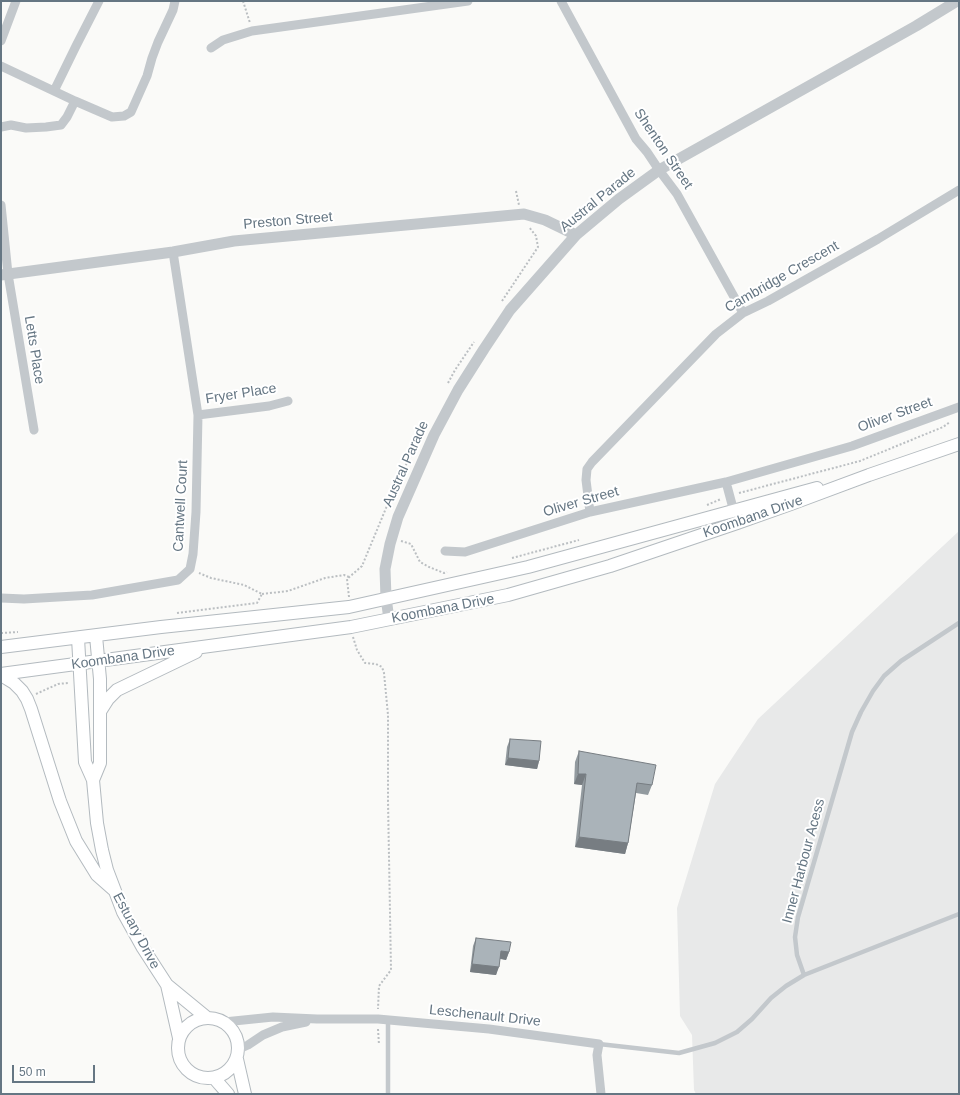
<!DOCTYPE html>
<html>
<head>
<meta charset="utf-8">
<style>
  body { margin:0 }
  #map { position:relative; width:960px; height:1095px; overflow:hidden; background:#fafaf8; font-family:Helvetica,sans-serif }
  canvas { display:block }
  .frame { position:absolute; inset:0; border:2px solid #657683; pointer-events:none }
  .scale { position:absolute; left:12px; top:1065px; width:83px; height:18px; box-sizing:border-box; border:2px solid #657683; border-top:0; padding-left:5px; font-size:12px; line-height:14px; white-space:nowrap; color:#657683; -webkit-text-stroke:3px #fff; paint-order:stroke }
</style>
</head>
<body>
<div id="map">
<canvas width="960" height="1095"></canvas>
<div class="frame"></div>
<div class="scale">50 m</div>
</div>
<script>
const g = document.querySelector('canvas').getContext('2d');
g.lineJoin = 'round';
function paint(path, color) {
  g.fillStyle = color;
  g.fill(path, 'evenodd');
}
function shape(rows) {
  const path = new Path2D();
  for (const r of rows) {
    if (r.length === 3) {
      path.moveTo(r[0] + r[2], r[1]);
      path.arc(r[0], r[1], r[2], 0, 2 * Math.PI);
      continue;
    }
    path.moveTo(r[0], r[1]);
    for (let i = 2; i < r.length; i += 2) path.lineTo(r[i], r[i + 1]);
  }
  return path;
}
function stroke(path, color, width, dash) {
  g.strokeStyle = color;
  g.lineWidth = width;
  g.lineCap = dash ? 'butt' : 'round';
  g.setLineDash(dash || []);
  g.stroke(path);
}
function label(font, color, halo, rows, align = 'center') {
  g.font = font + ' Helvetica,sans-serif';
  g.lineWidth = 4;
  g.setLineDash([]);
  g.textBaseline = 'middle';
  g.strokeStyle = halo;
  g.fillStyle = color;
  for (const [text, x, y, turn = 0] of rows) {
    g.save();
    g.translate(x, y);
    g.rotate((+turn || 0) * Math.PI / 180);
    g.textAlign = isNaN(turn) ? turn : align;
    if (halo) g.strokeText(text, 0, 0);
    g.fillText(text, 0, 0);
    g.restore();
  }
}
const built = shape([
  [959,531,959,1094,696,1094,694,1090,692,1035,680,1016,677,908,715,784,758,719]
]);
const path = shape([
  [243,1,250,23],
  [516,191,519,205],
  [502,301,538,247,536,236,529,227],
  [448,383,455,370,474,342],
  [739,493,860,461,943,427,950,422],
  [707,505,721,499],
  [401,541,411,544,420,562,429,567,444,573,447,572],
  [512,558,579,540],
  [262,594,288,591,325,578,344,575,349,577],
  [349,597,347,579,362,566,396,484,420,438],
  [177,613,257,603,262,594,244,585,211,578,199,573],
  [1,633,18,632],
  [353,637,357,650,365,663,376,664,382,667,384,673,388,715,388,800,391,970,379,986,378,1009],
  [36,694,58,684,68,683],
  [378,1029,379,1045]
]);
const service = shape([
  [804,975,959,914],
  [599,1044,679,1053,715,1043,737,1032,752,1019,771,998,786,986,804,975,797,955,795,937,798,917,852,732,861,712,873,691,884,676,901,661,959,623],
  [388,1094,388,1020]
]);
const minor = shape([
  [561,1,636,139,647,152,659,170,677,194,743,313],
  [1,41,16,1],
  [211,48,223,40,252,31,468,1],
  [1,66,75,101],
  [54,91,76,46,99,1],
  [1,127,11,125,26,128,46,127,61,125,67,117,75,101,112,117,124,116,131,112,147,76,152,58,158,42,173,10,175,1],
  [1,205,8,274,34,430],
  [198,415,269,406,288,401],
  [726,482,737,523],
  [590,512,586,480,587,469,592,462,716,334,743,313,768,301,878,239,959,190],
  [445,551,465,552,590,512,726,482,852,446,959,407],
  [1,598,24,599,92,595,178,580,190,569,193,554,196,512,198,415,173,252],
  [224,1022,273,1017,317,1019,378,1019,489,1029,599,1044,597,1055,601,1094],
  [239,1049,248,1045,263,1035,282,1027,306,1022]
]);
const tertiary = shape([
  [1,275,173,252,234,241,524,214,545,220,576,235],
  [389,619,386,598,385,569,390,544,398,517,434,435,458,390,484,349,510,310,576,235,619,199,659,170,916,26,957,1]
]);
const secondary = shape([
  [78,638,85,762,93,780,97,823,102,850,107,870,123,912,143,948,167,985,206,1017],
  [1,647,161,627,349,607,528,567,817,488],
  [1,674,351,627,508,595,610,566,737,523,791,504,869,475,959,444],
  [1,675,14,683,22,691,27,699,31,709,60,801,76,841,97,875,114,890],
  [101,710,108,699,117,690,196,652],
  [93,780,100,763,100,679,96,636],
  [167,985,179,1038],
  [208,1048,30],
  [237,1059,245,1094],
  [214,1078,228,1094]
]);
const wall = shape([
  [510,739,539,761,537,769,505,765,507,747],
  [579,751,652,785,648,795,636,793,628,843,625,854,575,847,582,785,574,784,575,762],
  [476,938,509,952,506,960,500,959,496,975,470,972,473,946]
]);
const shadedWall = shape([
  [508,758,539,761,537,769,505,765],
  [578,774,586,774,582,785,574,784],
  [579,837,628,843,625,854,575,847],
  [501,951,509,952,506,960,498,958],
  [472,964,499,967,496,975,470,972]
]);
const building = shape([
  [510,739,541,741,539,761,508,758,510,739],
  [579,751,656,765,652,785,637,783,628,843,579,837,586,774,578,774,579,751],
  [476,938,511,942,509,952,501,951,499,967,472,964,476,938]
]);
const streetNames = [
  ["Shenton Street",663,149,56],
  ["Austral Parade",598,200,-39],
  ["Preston Street",288,221,-5],
  ["Cambridge Crescent",782,277,-30],
  ["Letts Place",34,350,81],
  ["Fryer Place",241,394,-9],
  ["Oliver Street",895,415,-20],
  ["Austral Parade",406,464,-66],
  ["Oliver Street",581,502,-16],
  ["Cantwell Court",181,506,-87],
  ["Koombana Drive",753,517,-19],
  ["Koombana Drive",443,609,-11],
  ["Koombana Drive",123,658,-8],
  ["Inner Harbour Acess",804,861,-75],
  ["Estuary Drive",136,931,62],
  ["Leschenault Drive",485,1016,6]
];
paint(built, '#e8e9e9');
stroke(secondary, '#b3babf', 14);
stroke(path, '#bbbfc2', 2, [2, 2]);
stroke(service, '#c3c8cc', 4.5);
stroke(minor, '#c3c8cc', 9);
stroke(tertiary, '#c3c8cc', 11);
stroke(secondary, '#fff', 12);
paint(wall, '#929a9f');
paint(shadedWall, '#777d82');
paint(building, '#aab3b9');
stroke(building, '#777d82', 1);
label('14px', '#657683', '#fff', streetNames);
</script>
</body>
</html>
